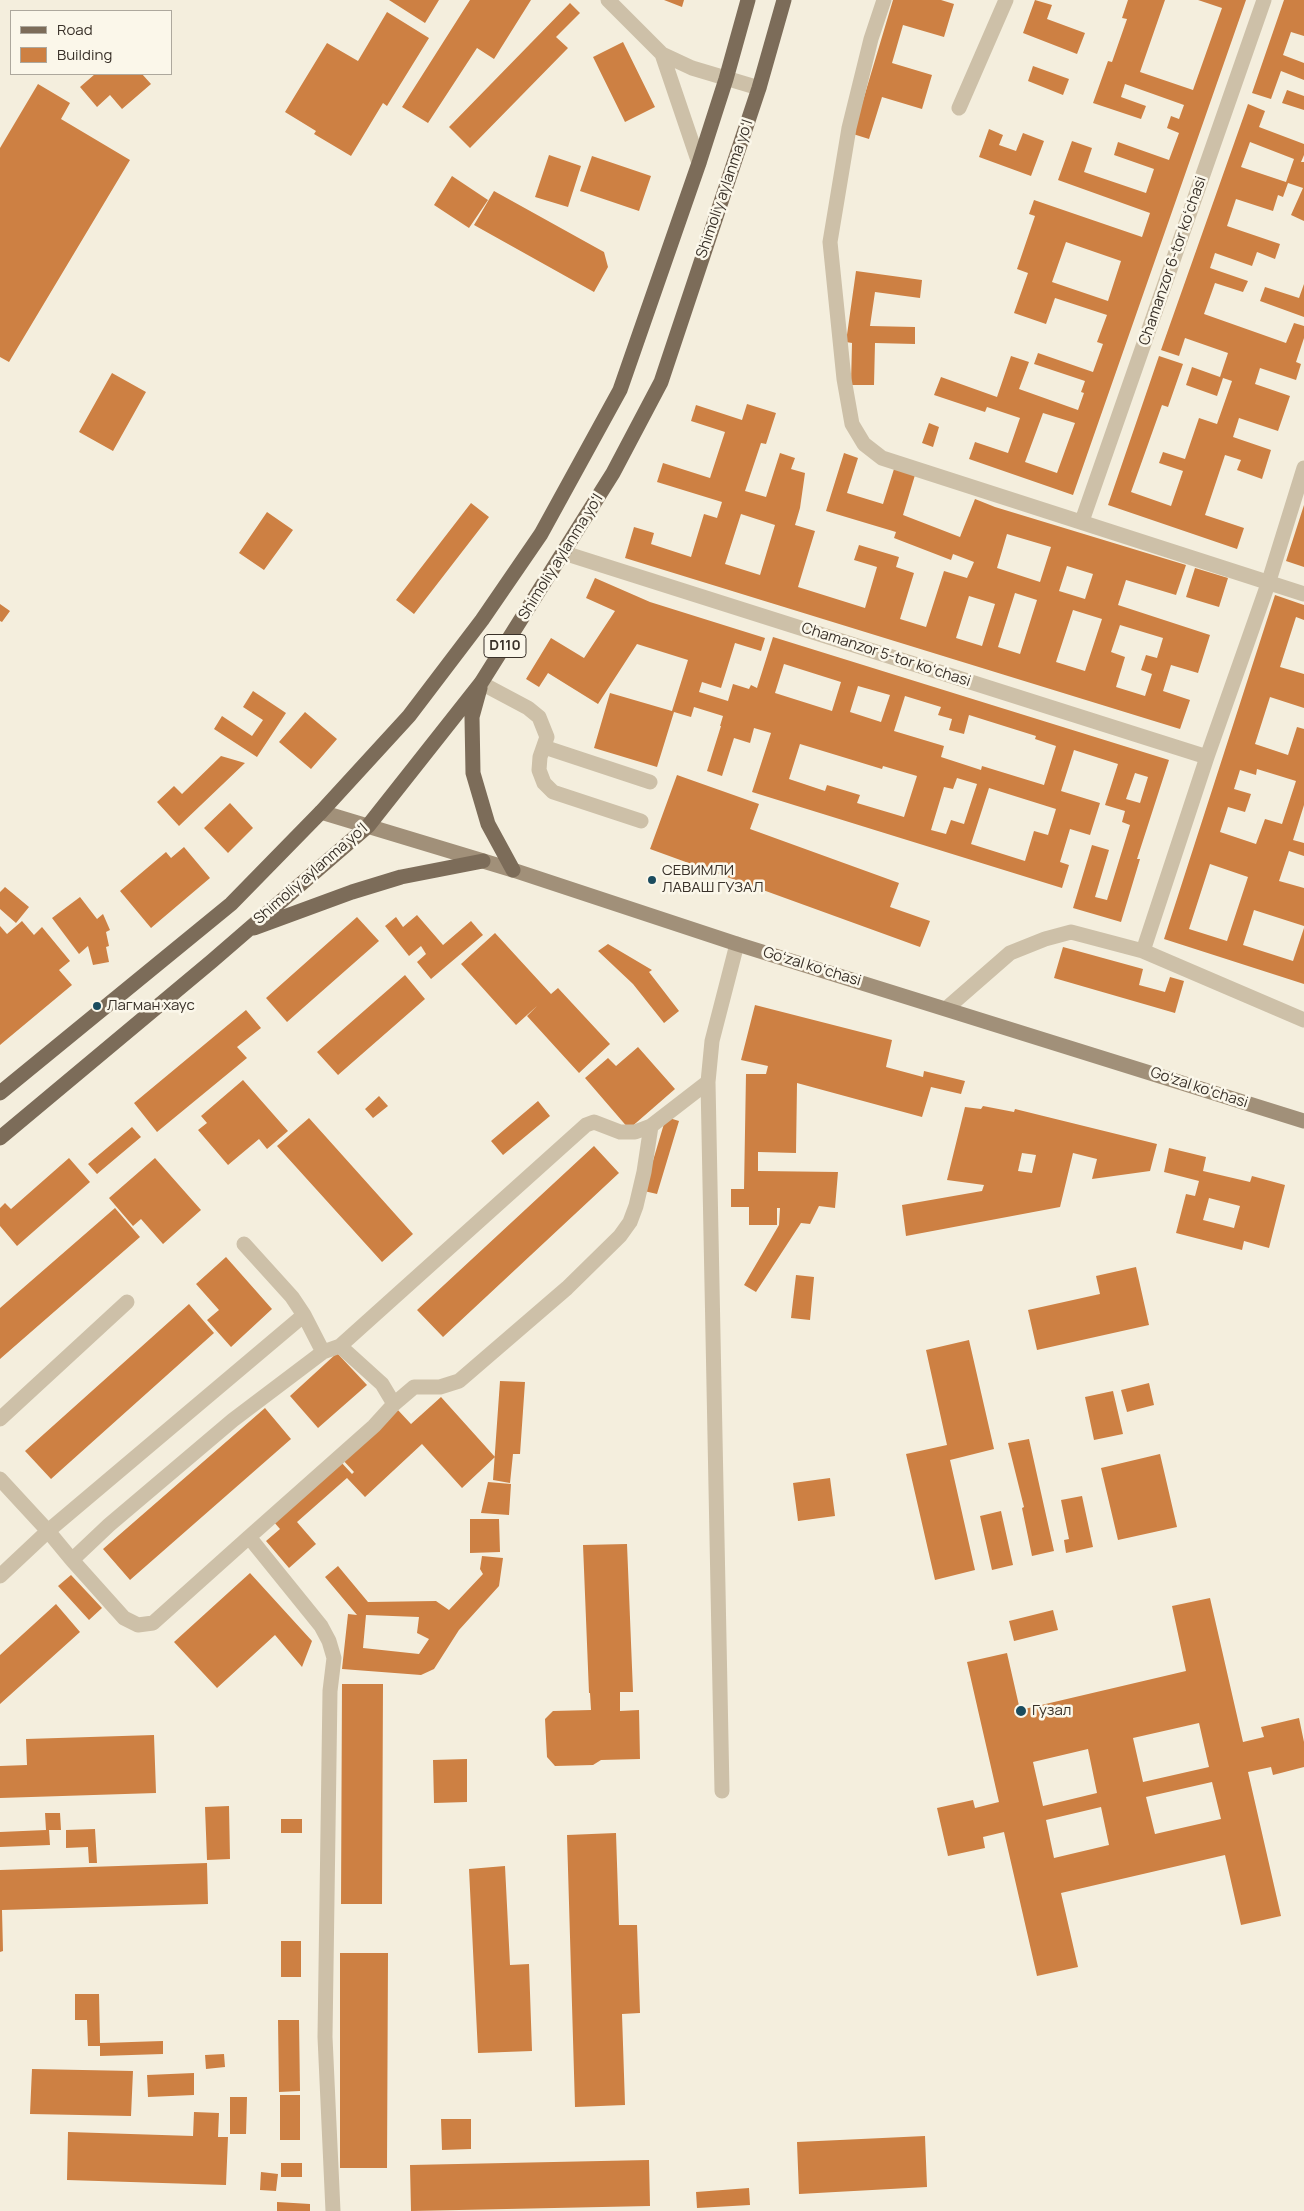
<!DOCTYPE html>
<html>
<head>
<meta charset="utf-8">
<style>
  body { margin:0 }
  #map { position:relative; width:1304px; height:2211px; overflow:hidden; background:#f4eedd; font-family:Manrope,sans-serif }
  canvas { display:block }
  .legend { position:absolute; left:10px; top:10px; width:162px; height:65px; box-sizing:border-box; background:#fbf7ea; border:1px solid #ada89d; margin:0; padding:6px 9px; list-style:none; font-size:15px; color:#393129 }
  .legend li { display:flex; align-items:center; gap:10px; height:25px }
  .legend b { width:25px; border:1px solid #ada89d }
</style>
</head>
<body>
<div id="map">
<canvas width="1304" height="2211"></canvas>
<ul class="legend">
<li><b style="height:6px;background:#7c6c59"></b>Road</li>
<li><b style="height:14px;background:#cd8043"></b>Building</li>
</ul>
</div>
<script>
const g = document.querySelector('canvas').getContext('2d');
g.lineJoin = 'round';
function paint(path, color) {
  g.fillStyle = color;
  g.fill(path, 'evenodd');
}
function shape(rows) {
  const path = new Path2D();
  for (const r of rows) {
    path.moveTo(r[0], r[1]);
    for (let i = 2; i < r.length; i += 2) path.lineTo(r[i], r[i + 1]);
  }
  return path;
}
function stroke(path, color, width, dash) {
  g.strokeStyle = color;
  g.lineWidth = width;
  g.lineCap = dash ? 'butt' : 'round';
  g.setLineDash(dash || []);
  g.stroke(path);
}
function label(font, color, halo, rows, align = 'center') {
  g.font = font + ' Manrope,sans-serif';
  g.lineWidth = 5;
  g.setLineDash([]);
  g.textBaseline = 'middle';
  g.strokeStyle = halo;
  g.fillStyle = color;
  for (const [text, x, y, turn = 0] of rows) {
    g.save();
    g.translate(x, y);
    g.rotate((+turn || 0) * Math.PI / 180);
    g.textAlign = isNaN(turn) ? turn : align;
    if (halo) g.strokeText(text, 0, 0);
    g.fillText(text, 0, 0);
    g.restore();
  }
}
const building = shape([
  [389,0,439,0,425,23],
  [470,0,531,0,494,59,477,48,428,123,402,107],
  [664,0,684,0,682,7],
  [893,0,941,0,954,4,944,37,903,25,892,63,932,75,922,109,882,97,869,139,853,134],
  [1035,0,1052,5,1047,19,1085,33,1077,54,1023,33],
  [1128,0,1165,0,1140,72,1193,90,1222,8,1198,0,1246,0,1073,495,969,459,975,442,1008,453,1020,418,987,407,985,412,934,395,941,377,997,397,1011,356,1029,362,1019,389,1078,410,1084,393,1081,392,1085,381,1034,364,1038,353,1093,372,1103,344,1097,342,1107,315,1055,298,1046,324,1014,313,1028,273,1017,269,1035,216,1029,214,1034,200,1142,237,1150,213,1058,180,1072,141,1092,148,1084,172,1146,193,1154,169,1114,155,1118,142,1169,160,1179,133,1167,128,1171,116,1179,119,1184,105,1125,84,1121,97,1146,106,1141,119,1093,103,1108,61,1112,62,1127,19,1122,18],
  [1066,242,1121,261,1108,301,1052,282],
  [1043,413,1075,423,1057,473,1025,462],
  [1284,0,1304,0,1304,36,1291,32,1283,55,1304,63,1304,80,1281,71,1271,99,1252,93],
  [570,3,580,13,556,37,568,48,470,148,449,127],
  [387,12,429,38,387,106,383,103,351,156,314,134,316,131,285,112,327,43,358,61],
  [623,42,655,107,625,122,593,57],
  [1033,66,1069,79,1063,95,1028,81],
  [95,74,142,74,151,84,122,109,110,95,97,107,80,87],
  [38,84,70,103,61,119,130,160,9,362,0,357,0,148],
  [1287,90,1304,96,1304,110,1282,103],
  [1248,104,1265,111,1259,127,1304,144,1304,155,1301,162,1304,162,1304,221,1291,215,1303,188,1288,183,1283,197,1278,195,1273,211,1236,199,1227,226,1280,244,1275,259,1257,252,1252,266,1215,253,1210,268,1248,281,1243,292,1215,283,1204,314,1286,343,1294,323,1304,326,1304,338,1296,362,1301,364,1296,380,1260,368,1255,384,1290,396,1278,431,1239,418,1233,437,1271,450,1262,479,1237,470,1241,460,1225,455,1205,515,1244,528,1237,549,1108,505,1159,356,1183,364,1168,407,1162,405,1131,492,1171,506,1183,471,1159,463,1163,452,1185,459,1199,418,1217,424,1232,381,1223,378,1217,396,1186,385,1192,367,1220,377,1228,353,1185,338,1179,356,1161,350],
  [1250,142,1294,159,1286,182,1241,167],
  [989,129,1003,135,999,145,1016,151,1023,133,1044,141,1031,176,979,157],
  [549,155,581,166,568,207,535,197],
  [592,156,651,176,639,211,580,191],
  [452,176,488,200,469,228,434,205],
  [494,191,604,252,608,267,594,292,474,225],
  [856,271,922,280,920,298,875,292,870,326,915,327,915,344,875,343,874,385,851,385,852,343,846,342],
  [1304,284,1304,317,1260,301,1265,287,1299,298],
  [112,373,146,392,113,451,79,432],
  [747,404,776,413,766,444,761,443,745,491,766,497,780,453,795,458,791,469,805,473,800,508,795,525,815,531,798,587,865,608,877,567,854,560,859,545,899,557,896,567,914,573,900,619,926,627,944,571,967,578,974,562,953,554,951,560,894,538,896,532,826,511,844,453,858,458,847,493,883,504,894,469,915,475,903,515,960,537,975,499,995,507,1186,565,1176,595,1126,580,1118,605,1210,635,1198,673,1171,665,1163,691,1190,700,1180,729,625,558,634,527,654,533,651,544,691,557,704,514,717,518,722,502,657,482,663,463,710,478,725,432,691,421,696,405,742,420],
  [741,514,775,525,760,575,725,564],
  [1007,534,1051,547,1040,582,997,568],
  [1067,566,1093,574,1085,599,1059,591],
  [1015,593,1037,600,1020,654,998,647],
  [969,596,995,604,982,646,956,638],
  [1073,610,1102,619,1085,671,1056,662],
  [1120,625,1163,638,1157,658,1146,655,1141,670,1152,674,1145,696,1116,687,1125,657,1111,652],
  [929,423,939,427,933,447,922,443],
  [471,503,489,517,414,614,396,600],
  [1304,505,1304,567,1286,561],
  [267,512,293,530,264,570,239,553],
  [1195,568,1228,578,1219,607,1186,597],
  [595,578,650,602,765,638,761,651,735,643,721,688,702,682,699,692,728,701,733,684,749,689,751,685,757,688,773,637,1169,760,1137,859,1140,859,1121,922,1073,908,1092,845,1109,850,1095,897,1107,900,1130,825,1122,822,1125,811,1105,805,1118,764,1074,750,1061,791,1100,803,1090,835,1070,829,1060,862,1069,865,1062,888,752,792,771,733,754,728,750,743,734,738,722,776,707,771,721,726,720,726,723,716,694,707,691,717,674,712,657,767,594,748,610,693,672,711,688,660,637,644,598,704,548,673,539,687,526,679,551,638,584,658,615,611,586,598],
  [784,664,841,682,832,711,775,693],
  [858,686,890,695,881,722,850,712],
  [905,696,941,707,938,715,952,719,949,730,964,734,969,715,1036,736,1035,739,1056,746,1044,785,982,766,981,770,941,757,944,746,894,731],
  [800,744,882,769,883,766,917,776,904,817,857,803,860,795,827,785,825,791,789,779],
  [1135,773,1148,777,1140,803,1126,799],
  [957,778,977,784,964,824,951,820,946,834,931,830,944,787,953,789],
  [989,788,1056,809,1048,835,1034,831,1025,861,971,844],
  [1275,595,1304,605,1304,620,1296,617,1280,667,1304,674,1304,708,1270,697,1255,744,1288,755,1297,727,1304,729,1304,805,1293,840,1304,843,1304,856,1289,851,1279,881,1304,888,1304,926,1254,910,1243,945,1293,961,1304,928,1304,984,1164,939],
  [1257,769,1296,781,1282,824,1265,819,1256,844,1220,832,1228,807,1245,812,1251,794,1234,789,1240,770,1256,775],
  [1210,864,1248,877,1227,941,1189,929],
  [0,604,10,611,2,622,0,621],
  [253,691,286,713,257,757,214,729,222,716,252,736,263,720,243,707],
  [305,712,337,739,311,769,279,742],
  [221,756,245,763,179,826,157,802,174,786,182,794],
  [677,775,759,804,750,829,899,883,890,907,930,921,920,947,650,849],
  [230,803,253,828,228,853,204,828],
  [184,847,210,878,151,928,120,891,166,852,171,858],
  [5,887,29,907,16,923,0,909,0,892],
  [80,897,97,919,103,914,110,930,106,932,109,946,106,947,109,962,93,965,88,946,79,954,52,918],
  [417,915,443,945,471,921,483,935,431,979,417,962,426,954,421,946,409,956,385,926,396,917,403,927],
  [357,917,379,941,287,1022,266,998],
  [22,921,34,935,42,927,70,961,59,970,72,985,0,1045,0,926,7,934],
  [495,933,551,994,558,988,610,1044,579,1073,527,1016,537,1006,516,1025,461,964],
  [608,944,652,970,649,972,679,1011,664,1023,633,984,598,951],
  [1063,947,1143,969,1139,985,1165,992,1170,977,1184,981,1175,1013,1054,978],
  [405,975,425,999,338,1075,317,1052],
  [755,1005,892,1040,886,1067,923,1077,924,1071,965,1081,961,1094,931,1087,922,1117,797,1083,796,1153,758,1152,758,1171,838,1172,835,1208,819,1206,810,1224,801,1223,756,1292,744,1285,779,1225,780,1208,777,1208,777,1225,749,1225,749,1207,731,1207,731,1189,744,1189,746,1074,766,1074,768,1066,741,1060],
  [246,1010,261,1028,237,1047,247,1058,157,1132,134,1103],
  [638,1047,675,1089,629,1129,585,1078,608,1058,616,1066],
  [243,1080,288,1131,267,1149,259,1139,228,1165,198,1130,207,1123,201,1116],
  [379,1096,388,1106,373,1118,365,1109],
  [538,1101,550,1116,503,1155,491,1141],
  [983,1106,1014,1112,1015,1109,1157,1144,1150,1171,1092,1179,1097,1159,1073,1153,1060,1207,906,1236,902,1205,982,1191,984,1185,947,1180,965,1107,981,1109],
  [1022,1153,1036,1155,1032,1173,1018,1171],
  [666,1117,679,1121,657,1194,644,1191],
  [309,1118,413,1234,382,1262,277,1146],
  [132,1127,141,1137,97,1174,88,1164],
  [594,1146,619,1173,443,1337,417,1310],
  [1169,1148,1206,1157,1203,1171,1250,1182,1252,1176,1285,1185,1269,1248,1244,1241,1242,1250,1176,1233,1186,1194,1195,1196,1199,1181,1164,1172],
  [1209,1198,1240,1206,1234,1228,1203,1220],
  [69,1158,90,1182,17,1246,0,1226,0,1208,5,1203,11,1209],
  [155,1158,201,1210,163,1244,141,1219,133,1226,109,1198],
  [115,1208,140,1237,0,1359,0,1308],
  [226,1257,272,1309,231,1347,207,1320,219,1310,196,1284],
  [1136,1267,1149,1325,1037,1350,1028,1310,1100,1294,1096,1276],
  [796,1275,814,1277,810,1320,791,1318],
  [189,1304,214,1333,51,1479,25,1451],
  [969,1340,994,1449,950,1460,975,1570,935,1580,906,1454,947,1445,926,1350],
  [337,1353,367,1385,318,1428,290,1396],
  [500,1381,525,1382,520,1454,513,1454,510,1483,493,1480],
  [1149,1383,1154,1405,1127,1412,1121,1390],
  [1113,1391,1123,1434,1094,1440,1085,1397],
  [441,1397,495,1457,462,1488,422,1444,365,1497,347,1478,297,1522,316,1544,289,1568,266,1541,280,1529,273,1521,340,1461,352,1474,354,1472,342,1459,397,1409,411,1424],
  [265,1408,291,1439,130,1580,103,1549],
  [1029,1439,1054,1551,1032,1556,1022,1508,1024,1507,1008,1443],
  [1160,1454,1177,1527,1118,1540,1101,1468],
  [830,1478,835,1516,798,1521,793,1483],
  [488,1482,511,1484,509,1515,481,1513],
  [1082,1496,1093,1547,1066,1553,1064,1540,1069,1539,1061,1500],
  [1001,1511,1013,1565,992,1570,980,1516],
  [470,1519,499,1519,500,1552,470,1553],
  [627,1544,633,1692,620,1692,620,1711,639,1710,640,1759,601,1760,593,1765,555,1766,547,1757,545,1719,553,1711,591,1710,590,1693,589,1693,583,1545],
  [482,1556,503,1558,499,1586,459,1630,434,1669,421,1675,342,1669,348,1614,357,1615,325,1577,338,1566,368,1602,436,1601,449,1610,483,1574,480,1569],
  [366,1615,419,1617,417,1633,429,1639,419,1654,363,1648],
  [250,1573,312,1641,302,1667,275,1635,217,1688,174,1642],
  [71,1575,102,1608,89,1620,58,1586],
  [1210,1598,1243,1742,1264,1737,1261,1727,1299,1718,1304,1742,1304,1767,1273,1775,1271,1767,1248,1772,1281,1916,1241,1925,1225,1855,1061,1893,1078,1967,1037,1976,1004,1832,983,1837,985,1848,948,1856,937,1808,973,1800,975,1808,999,1802,967,1662,1007,1653,1020,1710,1186,1671,1172,1606],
  [1199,1723,1209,1767,1143,1782,1133,1738],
  [1088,1749,1097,1793,1043,1806,1033,1762],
  [1212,1782,1221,1819,1155,1834,1146,1797],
  [1101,1807,1109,1845,1054,1858,1046,1820],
  [56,1604,80,1632,0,1704,0,1655],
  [1053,1610,1058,1630,1014,1641,1009,1621],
  [342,1684,383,1684,382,1904,341,1904],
  [154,1735,156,1793,0,1798,0,1766,27,1765,26,1739],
  [467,1759,467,1802,434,1803,433,1760],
  [229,1806,230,1859,207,1860,205,1807],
  [45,1813,60,1813,61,1830,49,1830,50,1845,0,1847,0,1832,46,1830],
  [281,1819,302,1819,302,1833,281,1833],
  [95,1829,97,1863,89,1863,88,1847,66,1848,66,1830],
  [616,1833,619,1925,637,1925,640,2013,622,2014,625,2105,575,2107,567,1835],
  [207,1863,208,1904,2,1910,3,1951,0,1952,0,1870],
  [505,1866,510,1965,529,1964,532,2051,478,2053,469,1869],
  [281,1941,301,1941,301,1977,281,1977],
  [340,1953,388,1953,387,2168,340,2168],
  [75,1994,99,1994,100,2043,163,2041,163,2054,100,2056,100,2046,88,2046,87,2020,75,2020],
  [278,2020,299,2020,300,2091,279,2092],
  [224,2054,225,2067,206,2069,205,2055],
  [32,2069,133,2071,131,2116,30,2114],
  [194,2073,194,2095,148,2097,147,2075],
  [280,2095,300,2095,300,2140,280,2140],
  [230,2097,247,2097,246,2134,230,2134],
  [194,2112,219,2113,218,2137,228,2137,226,2185,67,2180,68,2132,193,2136],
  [441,2119,471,2119,471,2149,442,2150],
  [925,2136,927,2187,799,2194,797,2142],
  [649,2160,650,2206,411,2211,410,2165],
  [281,2163,302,2163,302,2177,281,2177],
  [261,2172,278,2174,276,2191,260,2190],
  [749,2188,750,2205,697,2208,696,2192],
  [277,2202,310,2204,310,2211,277,2211]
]);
const street = shape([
  [608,0,662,54,692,68,759,88],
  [884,0,871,39,849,128,830,242,844,379,852,424,864,444,882,458,1304,594],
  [662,54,699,163],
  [959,108,1006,0],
  [1082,521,1264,0],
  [564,553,1207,757],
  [481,683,528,708,539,717,547,737,540,757,539,770,544,783,553,792,641,821],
  [544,747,650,782],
  [1143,951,1207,757,1268,584,1304,468],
  [947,1008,1010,953,1045,939,1071,932,1143,951,1304,1020],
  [304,1315,323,1352],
  [394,1404,414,1387,440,1387,459,1381,567,1288,620,1236,630,1222,636,1206,644,1172,651,1126],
  [0,1419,127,1302],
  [0,1479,48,1531,304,1315,292,1297,244,1244],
  [249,1537,153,1623,138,1625,124,1618,72,1560,109,1525,233,1420,323,1352,340,1346,586,1125,594,1122,620,1132,635,1132,651,1126,708,1082],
  [0,1576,48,1531,72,1560],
  [722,1791,708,1082,712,1041,737,944],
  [333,2211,325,2037,330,1691,334,1658,329,1641,321,1626,249,1537,374,1426,394,1404,382,1384,340,1346]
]);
const secondary = shape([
  [321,812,513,870,737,944,1304,1121]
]);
const primary = shape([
  [480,688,472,717,473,773,488,824,513,870],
  [254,928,352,892,401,877,483,861],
  [0,1093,231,904,321,812,409,716,482,620,541,534,620,390,699,163,726,79,748,0],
  [0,1138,212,961,368,826,481,683,613,473,661,382,759,88,784,0]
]);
const markers = [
  [652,880,5,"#1b4c5e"],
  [97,1006,5,"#1b4c5e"],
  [1021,1711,6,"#1b4c5e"]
];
const shields = [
  [505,646,42]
];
const shieldNames = [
  ["D110",505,646]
];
const streetNames = [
  ["Shimoliy aylanma yoʻl",725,189,-71],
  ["Chamanzor 6-tor koʻchasi",1173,261,-71],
  ["Shimoliy aylanma yoʻl",561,557,-58],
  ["Chamanzor 5-tor koʻchasi",886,655,18],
  ["Shimoliy aylanma yoʻl",311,874,-41],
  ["Goʻzal koʻchasi",812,967,17],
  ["Goʻzal koʻchasi",1199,1088,18]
];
const poiNames = [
  ["СЕВИМЛИ",662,871],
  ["ЛАВАШ ГУЗАЛ",662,888],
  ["Лагман хаус",107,1006],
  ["Гузал",1032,1711]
];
paint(building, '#cd8043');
stroke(street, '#cdc0a8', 15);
stroke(secondary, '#a19079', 15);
stroke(primary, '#7c6c59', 15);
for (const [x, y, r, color] of markers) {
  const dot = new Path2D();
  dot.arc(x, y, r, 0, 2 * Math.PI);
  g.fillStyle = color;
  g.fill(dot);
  stroke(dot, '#fbf7ea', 2);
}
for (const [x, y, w] of shields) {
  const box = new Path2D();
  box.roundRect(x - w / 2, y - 11.5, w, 23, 4);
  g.fillStyle = '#fbf7ea';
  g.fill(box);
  stroke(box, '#393129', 1);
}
label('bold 14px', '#393129', null, shieldNames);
label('15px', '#393129', '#fbf7ea', streetNames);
label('15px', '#393129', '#fbf7ea', poiNames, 'left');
</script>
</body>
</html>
